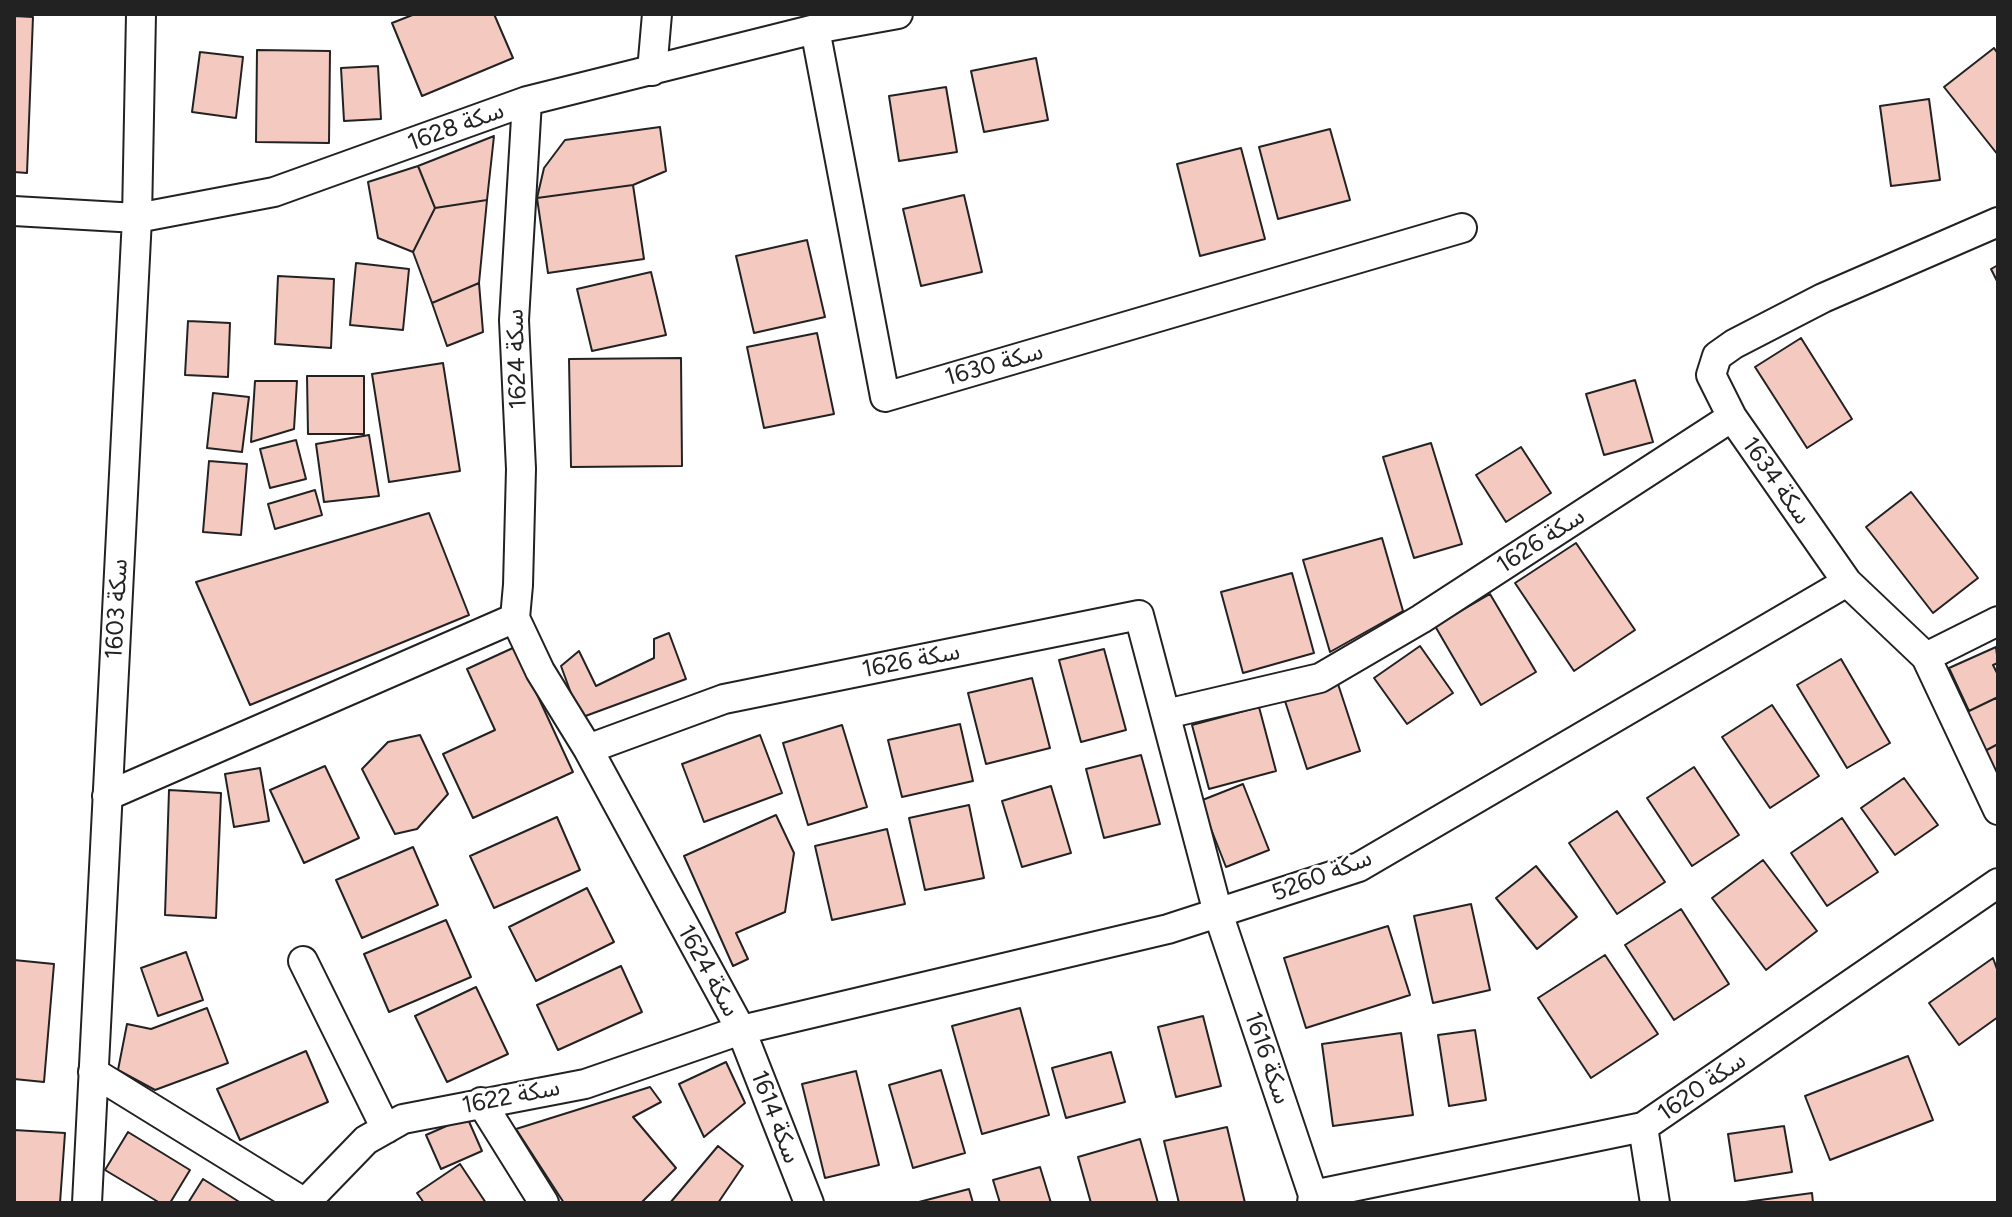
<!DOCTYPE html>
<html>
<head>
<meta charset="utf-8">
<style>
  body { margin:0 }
  #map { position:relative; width:2012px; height:1217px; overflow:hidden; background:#fff; font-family:Figtree,sans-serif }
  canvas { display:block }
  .frame { position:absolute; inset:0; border:16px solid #222; pointer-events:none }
</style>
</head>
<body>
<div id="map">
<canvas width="2012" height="1217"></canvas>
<div class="frame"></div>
</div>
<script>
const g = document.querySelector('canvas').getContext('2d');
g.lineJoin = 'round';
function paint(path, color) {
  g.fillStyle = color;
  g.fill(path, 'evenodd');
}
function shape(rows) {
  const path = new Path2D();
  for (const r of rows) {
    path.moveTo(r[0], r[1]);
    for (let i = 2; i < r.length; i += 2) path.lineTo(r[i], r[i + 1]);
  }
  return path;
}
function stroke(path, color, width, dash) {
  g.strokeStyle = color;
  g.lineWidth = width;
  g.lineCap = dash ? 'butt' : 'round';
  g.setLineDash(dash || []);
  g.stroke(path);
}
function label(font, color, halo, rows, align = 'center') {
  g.font = font + ' Figtree,"Noto Sans Arabic",sans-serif';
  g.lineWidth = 6;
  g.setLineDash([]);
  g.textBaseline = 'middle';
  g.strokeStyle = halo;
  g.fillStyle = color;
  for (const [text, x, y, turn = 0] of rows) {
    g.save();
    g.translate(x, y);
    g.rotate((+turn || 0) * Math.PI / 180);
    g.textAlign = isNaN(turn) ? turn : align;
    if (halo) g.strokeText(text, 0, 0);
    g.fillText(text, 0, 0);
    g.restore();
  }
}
const building = shape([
  [415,14,494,14,513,58,422,96,392,23,415,14],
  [14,16,33,17,27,173,14,172,14,16],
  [1994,48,1998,54,1998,155,1944,87,1994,48],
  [257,50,330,51,329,143,256,142,257,50],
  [200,52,243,57,236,118,192,112,200,52],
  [1036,58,1048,120,984,132,971,71,1036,58],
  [378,66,381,119,344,121,341,68,378,66],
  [946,87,957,152,899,161,889,96,946,87],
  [1929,99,1940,180,1891,186,1880,106,1929,99],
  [660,127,666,171,633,185,537,198,544,168,565,140,660,127],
  [1330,129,1350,200,1278,219,1259,147,1330,129],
  [494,136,487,200,435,208,418,166,494,136],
  [1241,148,1265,239,1200,256,1177,164,1241,148],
  [418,166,435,208,413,252,378,238,368,182,418,166],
  [633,185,644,259,548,273,537,198,633,185],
  [964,195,982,272,921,286,903,209,964,195],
  [487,200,479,283,432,303,413,252,435,208,487,200],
  [807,240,825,317,754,333,736,256,807,240],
  [356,263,409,269,403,330,350,325,356,263],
  [1998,265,1998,283,1991,269,1998,265],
  [651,272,666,335,592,351,577,289,651,272],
  [278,276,334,279,331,348,275,344,278,276],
  [479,283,483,332,447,346,432,303,479,283],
  [188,321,230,323,228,377,185,375,188,321],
  [817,333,834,414,764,428,747,347,817,333],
  [1801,338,1852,419,1807,448,1755,367,1801,338],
  [681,358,682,466,571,467,569,359,681,358],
  [443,363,460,471,389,482,372,374,443,363],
  [307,376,364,376,364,434,308,434,307,376],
  [1635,380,1653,442,1604,455,1586,394,1635,380],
  [255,381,297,381,294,429,251,442,255,381],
  [213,393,249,397,242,452,207,448,213,393],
  [369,435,379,496,324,502,316,444,369,435],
  [296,440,306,479,270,488,260,449,296,440],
  [1431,443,1462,544,1414,558,1383,457,1431,443],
  [1521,447,1551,493,1506,522,1476,475,1521,447],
  [209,461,247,464,241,535,203,532,209,461],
  [315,490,322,515,275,529,268,504,315,490],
  [1911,492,1978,578,1933,613,1866,527,1911,492],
  [429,513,469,615,250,705,196,582,429,513],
  [1382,538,1403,611,1330,652,1303,560,1382,538],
  [1576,543,1635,630,1574,671,1515,583,1576,543],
  [1292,573,1314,653,1243,673,1221,592,1292,573],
  [1490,594,1536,672,1481,705,1435,626,1490,594],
  [669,633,686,679,580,718,561,666,579,651,596,686,654,658,654,639,669,633],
  [1420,646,1453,693,1407,724,1374,678,1420,646],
  [515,647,573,772,473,818,443,754,495,730,467,669,515,647],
  [1996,647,1998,663,1993,665,1998,675,1998,697,1969,711,1949,668,1996,647],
  [1104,649,1126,730,1081,742,1059,660,1104,649],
  [1841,659,1890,743,1847,768,1797,685,1841,659],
  [1032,678,1050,748,986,764,968,693,1032,678],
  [1338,684,1360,751,1307,769,1285,701,1338,684],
  [1996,698,1998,702,1998,744,1983,752,1963,716,1969,711,1996,698],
  [1772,705,1819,776,1770,808,1722,737,1772,705],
  [1259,707,1276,771,1209,789,1192,725,1259,707],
  [960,724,973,781,902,797,888,740,960,724],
  [842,725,867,807,808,825,783,743,842,725],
  [420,735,448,794,417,829,395,834,362,769,388,742,420,735],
  [760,735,782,793,704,822,682,764,760,735],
  [1998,744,1998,785,1983,752,1998,744],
  [1141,755,1160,824,1104,838,1086,769,1141,755],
  [325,766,359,838,304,863,270,790,325,766],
  [1694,767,1739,835,1692,866,1647,798,1694,767],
  [260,768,269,821,234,827,225,774,260,768],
  [1904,778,1938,825,1895,855,1861,808,1904,778],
  [1243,784,1269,850,1226,867,1200,801,1243,784],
  [1051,786,1071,853,1022,867,1002,801,1051,786],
  [169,790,221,793,216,918,165,915,169,790],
  [969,805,984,878,925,890,909,818,969,805],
  [1617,811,1665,882,1617,914,1569,843,1617,811],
  [776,815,794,853,785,912,736,933,748,959,733,966,684,856,776,815],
  [557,817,580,870,494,908,470,856,557,817],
  [1842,818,1878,872,1827,906,1791,853,1842,818],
  [887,829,905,904,832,920,815,846,887,829],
  [413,847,438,905,362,938,336,880,413,847],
  [1763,860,1817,931,1766,970,1712,898,1763,860],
  [1536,866,1577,917,1537,949,1496,898,1536,866],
  [587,888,614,942,536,981,509,927,587,888],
  [1471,904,1490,990,1433,1003,1414,916,1471,904],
  [1681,909,1729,984,1674,1020,1625,945,1681,909],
  [446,920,471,977,389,1012,364,954,446,920],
  [1388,926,1410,995,1306,1028,1284,958,1388,926],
  [186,952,203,1000,158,1016,141,968,186,952],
  [1605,955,1658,1034,1591,1078,1538,998,1605,955],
  [1993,958,1998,972,1998,1017,1959,1045,1929,1003,1993,958],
  [14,960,54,964,44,1082,14,1079,14,960],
  [621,966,642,1012,558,1050,537,1005,621,966],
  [476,987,508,1054,447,1082,415,1016,476,987],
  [207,1008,228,1063,155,1090,118,1070,127,1024,151,1029,207,1008],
  [1020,1008,1049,1115,982,1134,952,1026,1020,1008],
  [1203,1016,1221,1086,1176,1097,1158,1027,1203,1016],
  [1475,1030,1486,1100,1449,1106,1438,1035,1475,1030],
  [1401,1033,1413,1115,1333,1126,1322,1044,1401,1033],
  [306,1051,328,1102,240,1140,217,1089,306,1051],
  [1111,1052,1125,1102,1066,1118,1052,1068,1111,1052],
  [1908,1056,1933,1120,1830,1160,1805,1096,1908,1056],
  [726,1062,745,1103,704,1137,679,1084,726,1062],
  [941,1070,965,1153,913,1168,889,1085,941,1070],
  [856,1071,879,1165,825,1178,802,1084,856,1071],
  [650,1087,661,1102,633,1117,676,1168,641,1203,564,1203,516,1129,650,1087],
  [467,1117,482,1151,441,1169,426,1135,467,1117],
  [1784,1126,1792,1172,1735,1181,1728,1134,1784,1126],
  [1227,1127,1245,1203,1179,1203,1164,1141,1227,1127],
  [14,1130,65,1133,60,1203,14,1203,14,1130],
  [128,1132,190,1170,170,1203,160,1203,105,1170,128,1132],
  [1140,1139,1158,1203,1091,1203,1078,1157,1140,1139],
  [718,1146,743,1166,718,1203,670,1203,718,1146],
  [460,1164,486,1203,424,1203,417,1193,460,1164],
  [1040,1167,1051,1203,1000,1203,993,1180,1040,1167],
  [203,1179,241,1203,188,1203,203,1179],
  [969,1189,973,1203,915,1203,969,1189],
  [1812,1193,1813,1203,1738,1203,1812,1193]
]);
const street = shape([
  [815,29,885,397,1462,228],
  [652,71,657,14],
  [527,101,514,320,521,469,518,585,515,618,540,671,588,749,741,1030,809,1203],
  [14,211,137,218,274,192,527,101,815,29,898,14],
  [1998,222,1823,298,1734,344,1717,356,1711,375,1732,417,1847,582,1926,657,1998,810],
  [1926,657,1998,621],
  [1166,714,1320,678,1421,619,1732,417],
  [588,749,724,699,1139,615,1218,913,1313,1195,1312,1203],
  [107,796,515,618],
  [303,961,386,1129],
  [93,1072,305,1203],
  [481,1102,544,1203],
  [1643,1127,1655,1203],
  [1313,1195,1643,1127,1998,883],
  [87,1203,137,218,141,14],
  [305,1203,366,1140,403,1119,585,1084,741,1030,1168,929,1359,867,1847,582]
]);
const streetNames = [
  ["سكة 1628",456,127,-20],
  ["سكة 1624",517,359,-92],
  ["سكة 1630",994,365,-16],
  ["سكة 1634",1776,481,55],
  ["سكة 1626",1541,541,-33],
  ["سكة 1603",117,609,-87],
  ["سكة 1626",911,661,-11],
  ["سكة 5260",1322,876,-21],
  ["سكة 1624",708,971,61],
  ["سكة 1616",1267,1058,71],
  ["سكة 1620",1702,1087,-35],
  ["سكة 1622",511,1097,-11],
  ["سكة 1614",775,1117,69]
];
paint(building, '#f3c9c0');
stroke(building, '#222', 2);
stroke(street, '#222', 32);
stroke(street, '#fff', 28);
label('24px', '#222', '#fff', streetNames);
</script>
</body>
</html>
